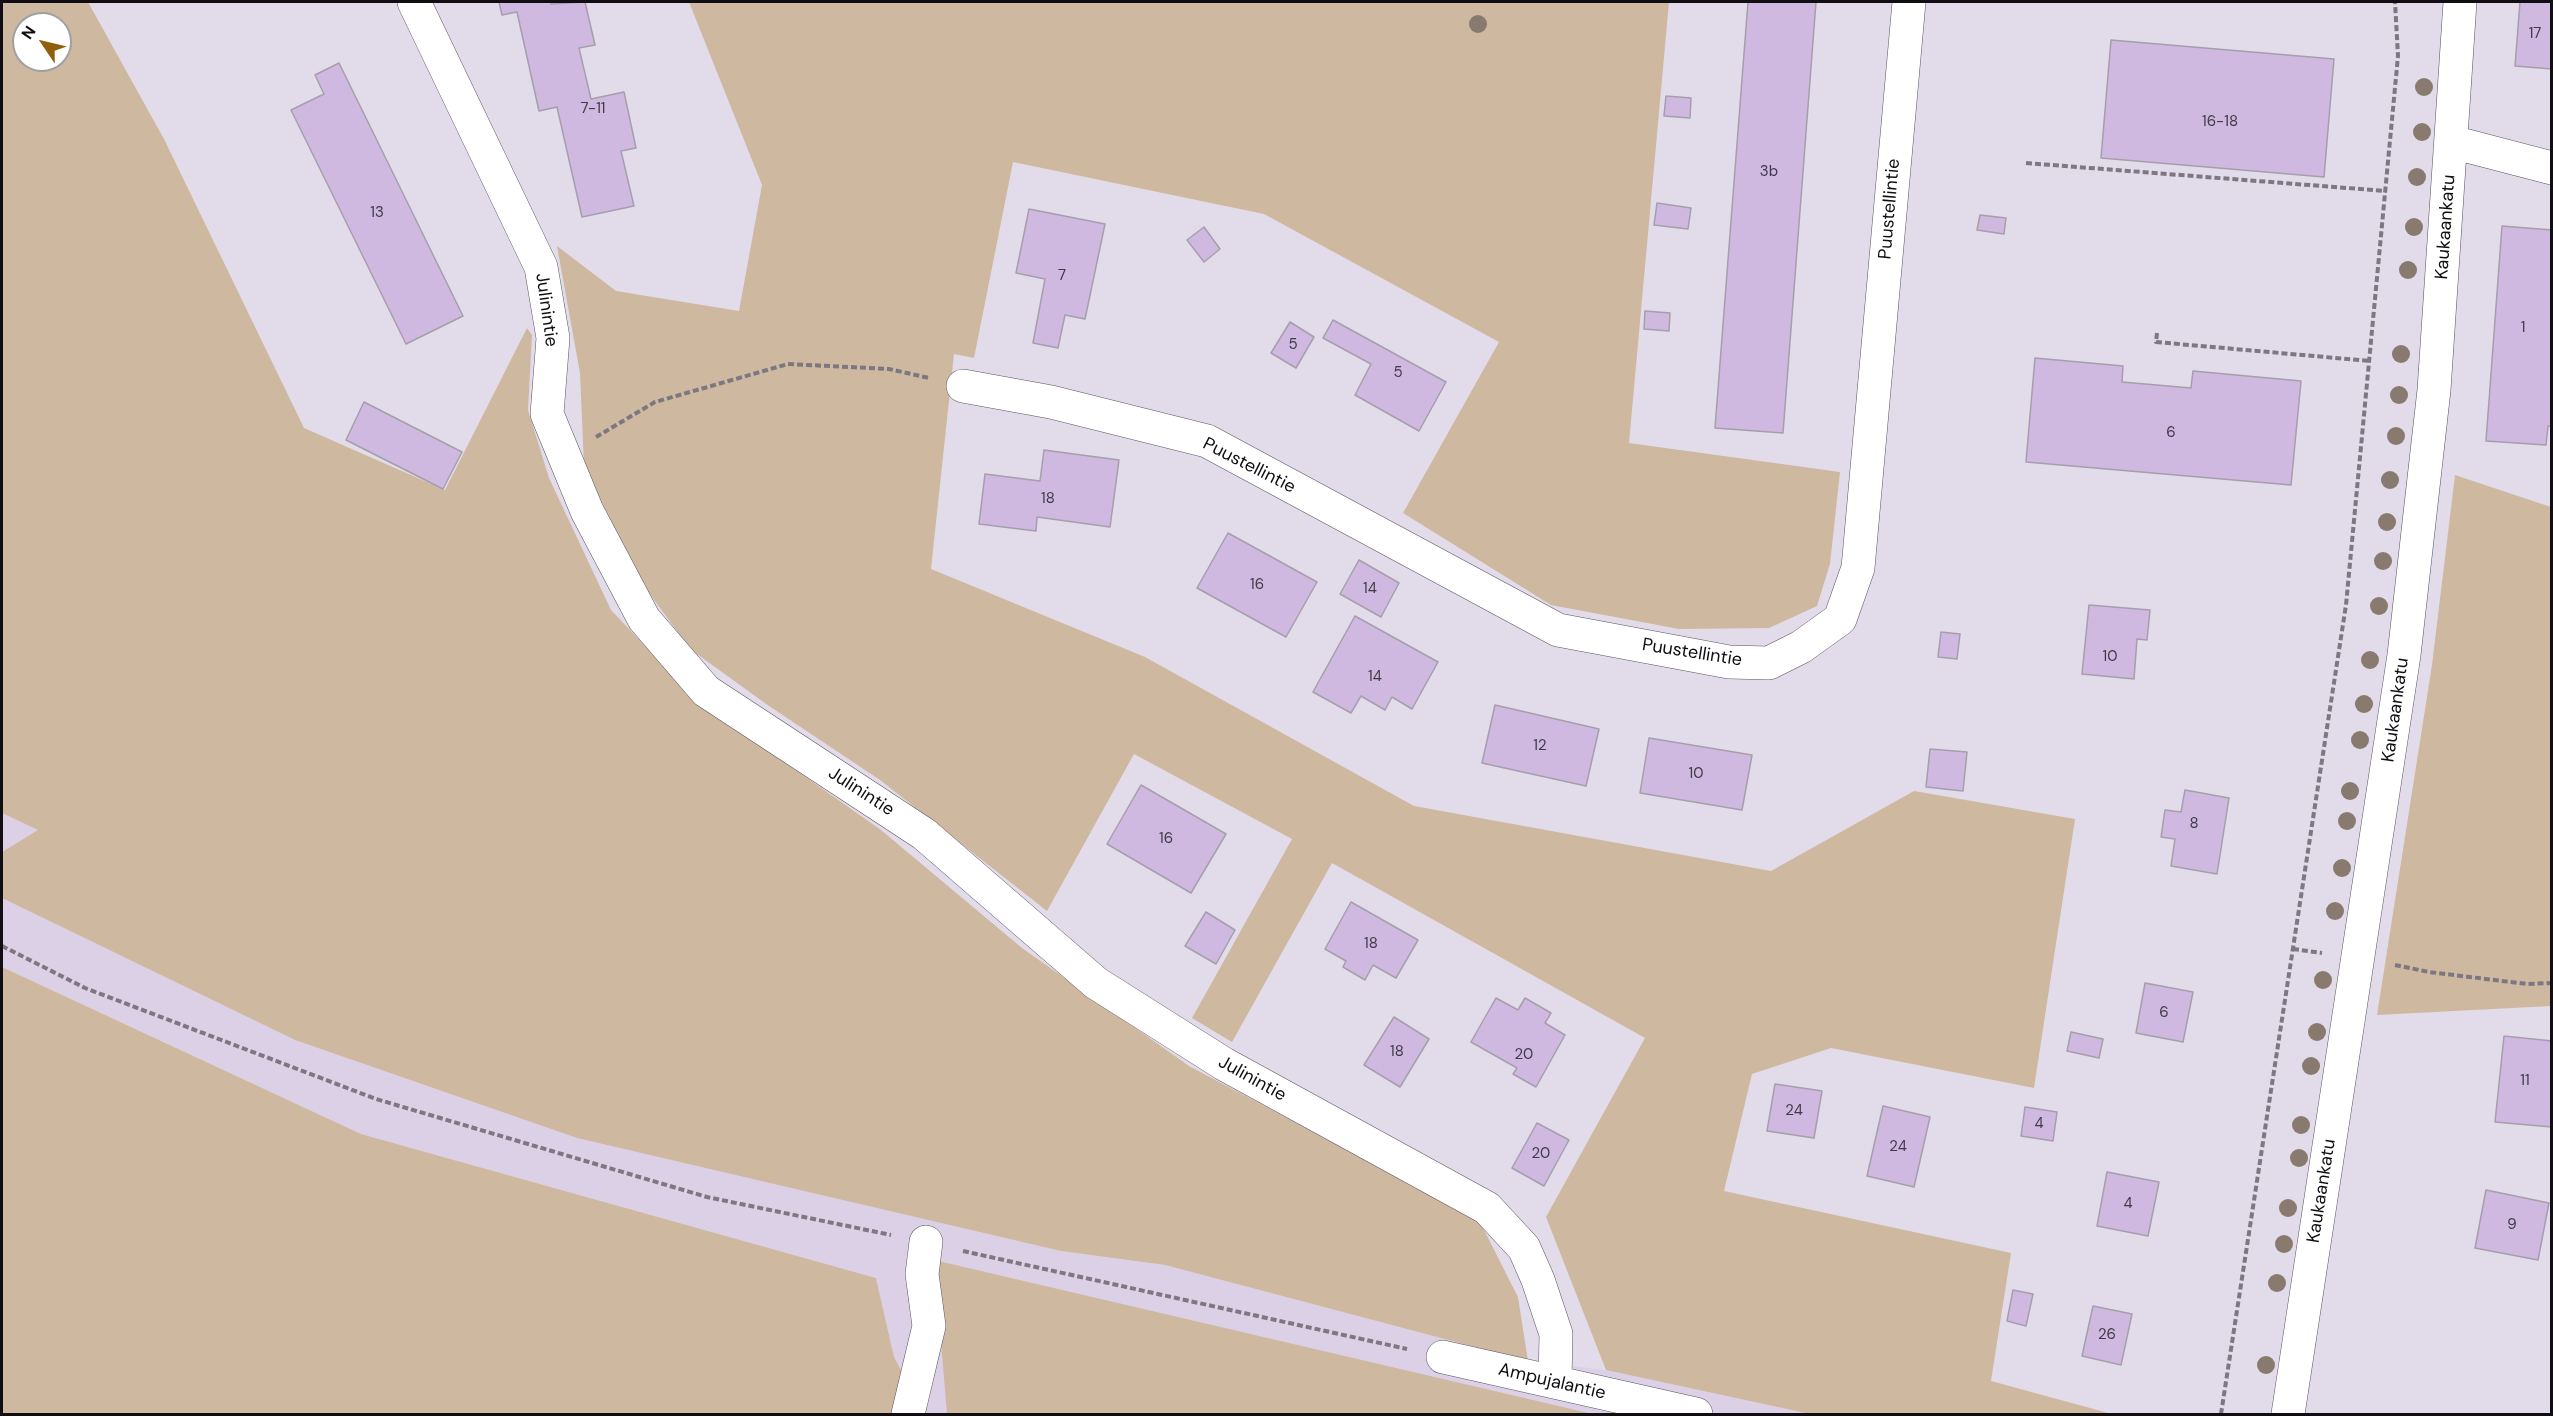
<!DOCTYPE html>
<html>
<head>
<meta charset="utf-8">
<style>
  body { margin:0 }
  #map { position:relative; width:2553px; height:1416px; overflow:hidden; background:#e2dbe9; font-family:"DM Sans",sans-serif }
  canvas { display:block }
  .frame { position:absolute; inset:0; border:3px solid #110e13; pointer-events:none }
  .north { position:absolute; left:12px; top:12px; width:60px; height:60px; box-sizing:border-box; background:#fff; border:2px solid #a09fa1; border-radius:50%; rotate:305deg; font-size:16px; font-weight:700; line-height:24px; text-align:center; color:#110e13 }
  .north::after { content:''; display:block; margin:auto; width:21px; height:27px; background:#905f0c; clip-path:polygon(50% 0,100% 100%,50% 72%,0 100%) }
</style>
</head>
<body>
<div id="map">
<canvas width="2553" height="1416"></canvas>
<div class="frame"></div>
<div class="north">N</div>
</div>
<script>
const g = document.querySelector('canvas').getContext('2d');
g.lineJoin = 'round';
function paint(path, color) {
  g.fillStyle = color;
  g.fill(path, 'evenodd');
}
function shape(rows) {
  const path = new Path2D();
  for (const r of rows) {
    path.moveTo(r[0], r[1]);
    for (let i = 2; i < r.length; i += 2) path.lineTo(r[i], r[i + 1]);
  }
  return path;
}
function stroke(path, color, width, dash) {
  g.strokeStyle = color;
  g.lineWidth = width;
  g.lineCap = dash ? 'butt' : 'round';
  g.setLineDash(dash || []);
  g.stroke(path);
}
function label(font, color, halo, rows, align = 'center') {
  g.font = font + ' "DM Sans",sans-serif';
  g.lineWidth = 4.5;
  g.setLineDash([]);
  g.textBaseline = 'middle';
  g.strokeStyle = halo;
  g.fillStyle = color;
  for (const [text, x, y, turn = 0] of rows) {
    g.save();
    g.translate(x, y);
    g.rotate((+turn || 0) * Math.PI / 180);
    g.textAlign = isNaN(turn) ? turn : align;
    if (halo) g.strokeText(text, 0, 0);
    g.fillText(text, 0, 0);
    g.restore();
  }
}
const built = shape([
  [2,813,39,830,2,852],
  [2,898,295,1040,577,1138,1061,1251,1165,1265,1528,1361,1606,1370,1810,1414,1593,1414,935,1261,947,1414,924,1414,894,1357,876,1278,361,1134,2,967]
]);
const green = shape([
  [2,2,88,2,164,139,304,428,445,490,527,328,532,335,528,410,549,478,611,610,696,700,881,830,1022,948,1189,1066,1479,1220,1518,1297,1528,1361,1165,1265,1061,1251,577,1138,295,1040,2,898,2,852,38,830,2,813],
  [24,24,60,24,60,60,24,60],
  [689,2,1669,2,1629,443,1840,472,1830,564,1817,606,1769,628,1679,629,1551,605,1403,513,1499,342,1264,214,1013,162,974,358,954,354,931,569,1145,657,1414,806,1771,871,1914,791,2075,819,2034,1088,1831,1048,1752,1074,1724,1191,2011,1253,1991,1381,2112,1414,1810,1414,1606,1370,1546,1217,1645,1038,1332,863,1232,1042,1192,1018,1292,839,1134,754,1047,911,880,780,769,706,690,649,641,582,584,466,580,373,557,246,616,291,739,311,762,185],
  [2455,475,2551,507,2551,1006,2377,1015,2432,665],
  [2,967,361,1134,876,1278,894,1357,924,1414,2,1414],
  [934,1260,1593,1414,947,1414]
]);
const building = shape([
  [499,2,551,2,551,4,585,2,595,45,579,48,591,99,624,92,636,148,621,151,634,206,582,217,557,107,539,111,517,12,502,15,499,2],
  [1748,2,1816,2,1783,433,1715,428,1748,2],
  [2520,2,2552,2,2552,69,2515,66,2520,2],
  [2111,40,2334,59,2324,177,2101,158,2111,40],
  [339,63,463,316,406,344,291,110,324,94,315,75,339,63],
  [1666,96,1691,98,1690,118,1664,116,1666,96],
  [1657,203,1691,208,1688,229,1654,225,1657,203],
  [1029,209,1105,224,1085,319,1065,315,1058,348,1033,343,1045,279,1016,273,1029,209],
  [1980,215,2006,218,2004,234,1977,230,1980,215],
  [2502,226,2552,230,2552,426,2548,426,2546,445,2486,441,2502,226],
  [1204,227,1220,249,1204,262,1187,240,1204,227],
  [1645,311,1670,313,1669,331,1644,329,1645,311],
  [1333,320,1446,382,1419,431,1355,395,1371,364,1323,338,1333,320],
  [1290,322,1314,337,1296,368,1271,353,1290,322],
  [2035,358,2123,366,2122,382,2191,388,2193,371,2301,381,2291,485,2026,462,2035,358],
  [364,402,462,452,443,489,346,440,364,402],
  [1044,450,1119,460,1110,527,1037,517,1036,531,979,524,985,474,1040,481,1044,450],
  [1228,533,1317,582,1286,637,1197,588,1228,533],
  [1359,560,1399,583,1381,617,1340,594,1359,560],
  [2089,605,2150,610,2147,640,2137,639,2134,679,2082,674,2089,605],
  [1355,616,1438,662,1412,709,1392,697,1385,710,1361,696,1351,713,1313,692,1355,616],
  [1941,632,1960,634,1957,659,1938,657,1941,632],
  [1495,705,1599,729,1586,786,1482,763,1495,705],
  [1649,738,1752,755,1742,810,1640,793,1649,738],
  [1930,749,1967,752,1963,791,1926,787,1930,749],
  [1141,785,1226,834,1191,893,1107,844,1141,785],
  [2185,790,2229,798,2217,874,2171,866,2175,839,2161,837,2165,810,2181,812,2185,790],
  [1351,902,1418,940,1396,978,1373,965,1365,980,1343,967,1346,961,1325,949,1351,902],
  [1206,912,1235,930,1216,964,1185,946,1206,912],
  [2145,983,2193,992,2183,1042,2136,1033,2145,983],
  [1496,998,1518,1010,1525,998,1551,1013,1545,1023,1565,1035,1536,1087,1513,1074,1517,1068,1471,1042,1496,998],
  [1394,1017,1429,1039,1400,1087,1364,1065,1394,1017],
  [2071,1032,2103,1039,2099,1058,2067,1051,2071,1032],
  [2504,1036,2552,1041,2552,1127,2495,1122,2504,1036],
  [1775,1084,1822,1091,1814,1138,1767,1131,1775,1084],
  [1883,1106,1930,1117,1914,1187,1867,1176,1883,1106],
  [2025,1107,2057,1112,2053,1141,2021,1136,2025,1107],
  [1537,1123,1569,1140,1544,1186,1512,1168,1537,1123],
  [2107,1172,2159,1182,2148,1236,2097,1226,2107,1172],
  [2486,1190,2549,1203,2538,1260,2475,1248,2486,1190],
  [2013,1290,2033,1294,2026,1326,2007,1321,2013,1290],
  [2093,1306,2132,1314,2121,1365,2082,1356,2093,1306]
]);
const path = shape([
  [2026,163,2386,191],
  [2157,333,2156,342,2370,361],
  [596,437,655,402,788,364,889,369,929,378],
  [2,946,85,988,376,1099,707,1197,891,1235],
  [2293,949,2322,953],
  [2395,965,2429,972,2527,984,2552,983],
  [963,1251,1407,1349],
  [2221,1414,2346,605,2398,56,2395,2]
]);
const minor = shape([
  [414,2,541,267,553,338,547,414,587,511,644,619,706,691,924,834,1096,983,1224,1064,1487,1208,1524,1248,1538,1280,1556,1334,1555,1382],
  [2452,142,2552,168],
  [963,386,1051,402,1207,441,1558,630,1729,662,1769,663,1801,647,1840,619,1858,568,1909,2],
  [1443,1357,1696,1414],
  [908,1414,929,1326,922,1274,926,1242],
  [2288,1414,2404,655,2434,390,2460,2]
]);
const trees = [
  [1478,24],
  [2424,87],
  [2422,132],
  [2417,177],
  [2414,227],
  [2408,270],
  [2401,354],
  [2399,395],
  [2396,436],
  [2390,480],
  [2387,522],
  [2383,561],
  [2379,606],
  [2370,660],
  [2364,704],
  [2360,740],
  [2350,791],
  [2347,821],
  [2342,868],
  [2335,911],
  [2323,980],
  [2317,1032],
  [2311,1066],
  [2301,1125],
  [2299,1158],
  [2288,1208],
  [2284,1244],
  [2277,1283],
  [2266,1365]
];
const numberNames = [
  ["17",2535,34],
  ["7-11",593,109],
  ["16-18",2220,122],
  ["3b",1769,172],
  ["13",377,213],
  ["7",1062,276],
  ["1",2523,328],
  ["5",1293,345],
  ["5",1398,373],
  ["6",2171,433],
  ["18",1048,499],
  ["16",1257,585],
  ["14",1370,589],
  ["10",2110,657],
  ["14",1375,677],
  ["12",1540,746],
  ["10",1696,774],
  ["8",2194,824],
  ["16",1166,839],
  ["18",1371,944],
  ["6",2164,1013],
  ["18",1397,1052],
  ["20",1524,1055],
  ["11",2525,1081],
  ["24",1794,1111],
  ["4",2039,1124],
  ["24",1898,1147],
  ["20",1541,1154],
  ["4",2128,1204],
  ["9",2512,1225],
  ["26",2107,1335]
];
const streetNames = [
  ["Puustellintie",1890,209,-85],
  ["Kaukaankatu",2446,227,-86],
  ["Julinintie",546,310,82],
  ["Puustellintie",1249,466,27],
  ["Puustellintie",1692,653,9],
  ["Kaukaankatu",2396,710,-82],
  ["Julinintie",861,792,33],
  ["Julinintie",1252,1079,29],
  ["Kaukaankatu",2322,1191,-81],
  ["Ampujalantie",1552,1382,13]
];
paint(built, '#dbd0e5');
paint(green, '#ceb9a0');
paint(building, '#cfb9e1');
stroke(building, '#a59eab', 1.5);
stroke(minor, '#5a535f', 34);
stroke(path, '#7c7781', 4, [6, 3]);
stroke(minor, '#fff', 33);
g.fillStyle = '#887a6f';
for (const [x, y] of trees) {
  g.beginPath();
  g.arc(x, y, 9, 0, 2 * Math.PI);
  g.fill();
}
label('15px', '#403946', null, numberNames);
label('18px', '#110e13', '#fff', streetNames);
</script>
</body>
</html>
